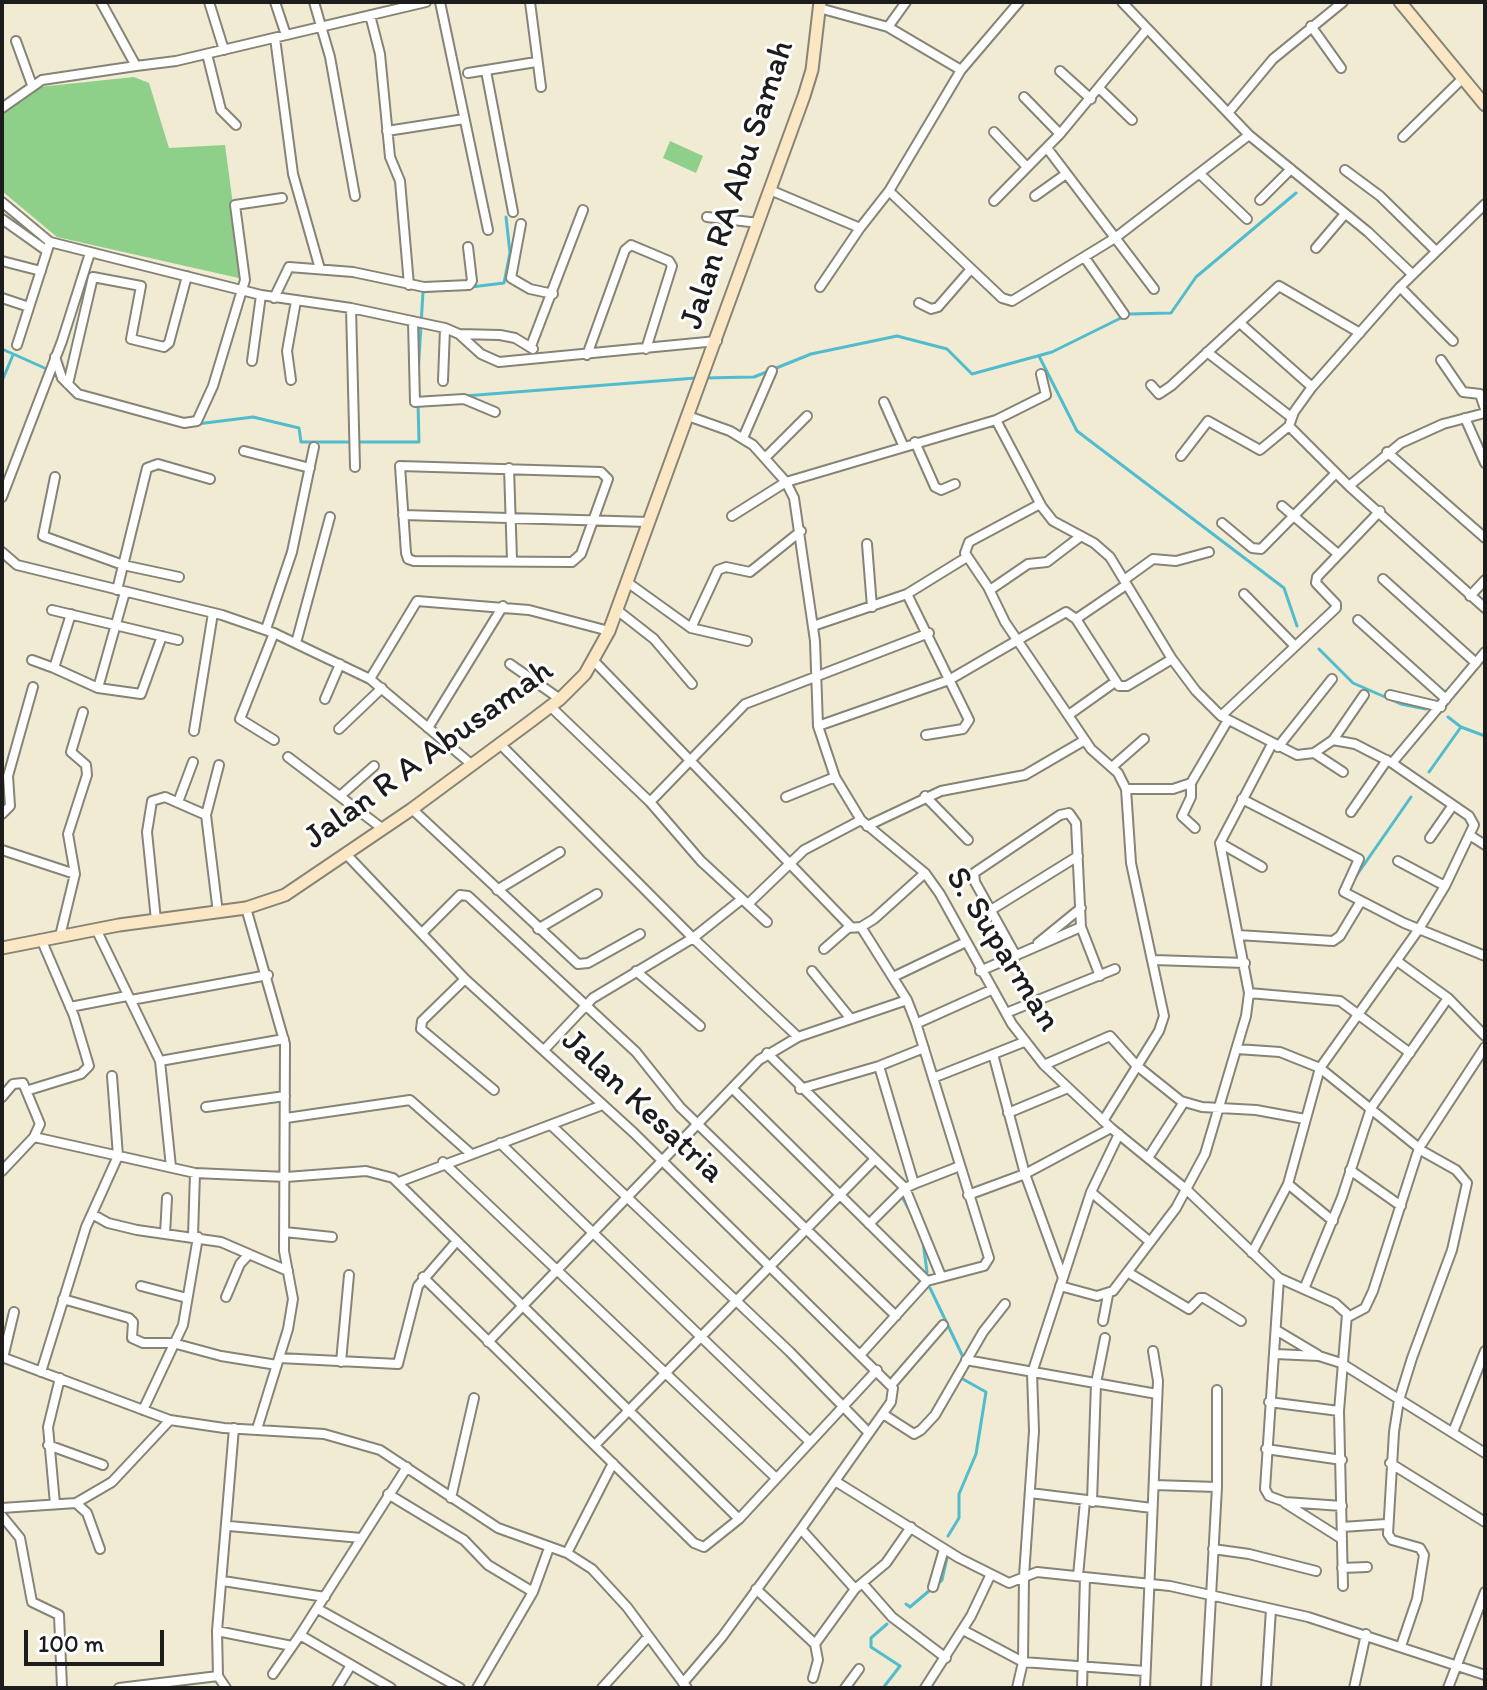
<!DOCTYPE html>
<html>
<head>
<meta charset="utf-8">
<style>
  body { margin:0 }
  #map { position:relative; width:1487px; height:1690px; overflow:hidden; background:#f0ebd2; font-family:Itim,sans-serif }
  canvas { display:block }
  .frame { position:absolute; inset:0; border:4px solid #1c1c1c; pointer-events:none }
  .scale { position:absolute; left:24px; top:1630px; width:140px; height:36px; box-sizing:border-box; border:4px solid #1c1c1c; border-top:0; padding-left:10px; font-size:24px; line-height:28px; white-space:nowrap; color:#1c1c1c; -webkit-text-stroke:6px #fff; paint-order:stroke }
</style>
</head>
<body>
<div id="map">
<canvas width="1487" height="1690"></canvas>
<div class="frame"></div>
<div class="scale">100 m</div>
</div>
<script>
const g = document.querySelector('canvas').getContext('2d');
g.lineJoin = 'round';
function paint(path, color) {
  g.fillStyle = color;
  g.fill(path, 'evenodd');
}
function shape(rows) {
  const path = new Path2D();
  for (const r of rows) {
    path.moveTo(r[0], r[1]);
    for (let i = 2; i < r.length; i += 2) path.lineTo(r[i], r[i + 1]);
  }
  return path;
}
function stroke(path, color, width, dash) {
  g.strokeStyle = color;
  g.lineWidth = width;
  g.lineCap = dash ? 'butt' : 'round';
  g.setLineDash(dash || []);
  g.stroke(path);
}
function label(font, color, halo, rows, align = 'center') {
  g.font = font + ' Itim,sans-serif';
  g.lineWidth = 6;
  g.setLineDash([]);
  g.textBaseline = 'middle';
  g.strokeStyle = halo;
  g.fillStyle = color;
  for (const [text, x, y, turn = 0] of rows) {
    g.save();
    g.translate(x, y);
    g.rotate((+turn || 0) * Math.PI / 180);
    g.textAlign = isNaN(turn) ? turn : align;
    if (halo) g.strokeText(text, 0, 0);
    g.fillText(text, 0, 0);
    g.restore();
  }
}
const green = shape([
  [134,77,149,83,169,148,225,145,243,279,57,237,2,191,2,114,39,87],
  [670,141,703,156,696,173,663,158]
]);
const stream = shape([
  [471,287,504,283,510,253,506,217],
  [2,349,49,370],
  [1039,356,1077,431,1284,588,1297,626],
  [418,375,423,292,440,290],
  [703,378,754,377,811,354,897,336,947,349,972,374,1052,352,1129,314,1171,313,1196,277,1296,193],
  [2,381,13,355],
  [464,396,696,378],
  [181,426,253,417,299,428,301,442,419,442,418,402],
  [1319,649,1353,683,1401,704,1426,709],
  [1448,717,1461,727,1485,736],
  [1429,772,1461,727],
  [1354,879,1411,797],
  [901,1195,911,1213],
  [923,1242,927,1272],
  [930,1288,965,1361],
  [948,1536,959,1518,959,1494,976,1454,986,1392,961,1378,963,1375],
  [906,1604,910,1607,942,1580,947,1558],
  [883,1688,900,1666,871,1647,871,1638,887,1624]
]);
const street = shape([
  [101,2,136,66,176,61,426,2],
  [209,2,224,50],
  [275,2,286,35],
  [314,2,330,57,355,196],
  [440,2,488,230],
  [530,2,541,87],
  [1122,2,1249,135,1368,232,1412,274],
  [819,8,888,27,961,70],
  [370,15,380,54,390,157,400,181,409,285],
  [1311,26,1341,68],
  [888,27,906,2],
  [275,38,293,174,320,269],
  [16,41,32,85],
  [207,54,221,110,236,125],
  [486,71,513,212],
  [1060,71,1091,99],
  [468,73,536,62],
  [1100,89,1132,120],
  [1024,97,1060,134],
  [2,108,42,80,136,66],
  [1228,113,1273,59,1343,2],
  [387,131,464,119],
  [994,132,1027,167],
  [1403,137,1463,78],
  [1047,148,1154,289],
  [1345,170,1380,196,1436,251],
  [1200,174,1247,219],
  [770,190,860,228,889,191,961,70,1019,2],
  [889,191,1002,298,1012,301,1115,238,1249,135],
  [1035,196,1066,174],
  [1260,200,1291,169],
  [994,201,1060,134,1147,29],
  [2,202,50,242,261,295,351,308,445,328,459,334,481,354,499,362,717,341],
  [1485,204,1400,287,1312,387,1294,412,1289,426,1349,486,1485,608],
  [707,217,759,223],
  [2,219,47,251],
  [521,224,511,278,530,289,553,294],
  [1316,248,1345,214],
  [1085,258,1124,314],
  [2,261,41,271],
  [820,287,860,228],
  [1400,287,1453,341],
  [2,298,29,307],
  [274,298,289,267,353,272,424,287,469,285,472,281,468,247],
  [919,303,931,309,938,307,971,269],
  [351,308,355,467],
  [413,321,415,402,464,399,495,412],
  [1241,324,1312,387],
  [459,334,500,335,515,338,533,349],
  [17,345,50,242],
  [531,346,583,210],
  [1207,352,1291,417],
  [587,355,625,250,631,245,669,261,672,266,646,349],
  [55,357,62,378,78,394,184,423,197,421,213,386,245,280,235,205,282,198],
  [1441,360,1463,392,1480,394,1485,409],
  [252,361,261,295],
  [291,380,287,351,296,301],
  [443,381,445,328],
  [68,384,93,277,141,286,131,339,164,347,169,343,187,276],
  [1151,385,1159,394,1171,386,1279,286,1360,333],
  [884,402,903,445],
  [688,416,730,431,753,445,786,482,794,498,815,641,818,726,835,777,861,820,925,873,940,894,1012,1024,1044,1065,1111,1128,1187,1190,1279,1278,1335,1303,1347,1314,1339,1411,1343,1586],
  [1465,418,1485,463],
  [996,420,1042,507,1053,521,1094,543,1110,557,1172,659,1196,691,1221,716,1297,755,1314,753,1333,740,1355,744,1392,763,1469,816,1474,825,1445,886,1419,929,1320,1068,1288,1184,1252,1253],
  [743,438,772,371],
  [915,442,935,487,941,490,955,484],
  [244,451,310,468],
  [1387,452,1485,538],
  [1181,456,1208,421,1260,450,1289,426],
  [765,458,807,416],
  [400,466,601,472,608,479,581,554,572,562,414,561,408,559,406,553,400,466],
  [509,468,512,560],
  [55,477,43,536,123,565,179,577],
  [1349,486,1401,443,1443,424,1485,413],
  [2,497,62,341,90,253],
  [1040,504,969,542,965,553,988,587,1005,622,1091,749,1118,773,1126,789,1131,863,1164,1016,1159,1031,1103,1121],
  [1282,506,1338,554],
  [403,515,649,522],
  [732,516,786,482,996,420,1046,395,1041,374],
  [1222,523,1252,548,1261,549,1336,473],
  [867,544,872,607],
  [2,552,17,565,222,615,274,633,370,679,470,763],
  [1383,579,1476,663],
  [1124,580,1153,559,1176,561,1209,552],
  [627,582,691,628,747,641],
  [117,590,147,468,158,464,210,479],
  [990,590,1028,564,1047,562,1081,536],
  [907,594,969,720,963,729,926,735],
  [1244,594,1294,645],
  [1470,596,1485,580],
  [52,610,178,640],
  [617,610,654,639,692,684],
  [71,614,54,668,98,688,141,694,162,636],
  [1076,619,1126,585],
  [1358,620,1446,699],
  [813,626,907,594,967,557],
  [691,628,718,570,726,567,750,572,801,531],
  [266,629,292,552,314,447],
  [296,643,330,517],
  [32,660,54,668],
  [594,661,851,927],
  [510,664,560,699],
  [370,679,417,601,529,610,609,631],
  [98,688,125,592],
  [1390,695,1441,707],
  [325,699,340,664],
  [550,706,650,802,701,861,767,922],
  [1070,714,1115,682],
  [1221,716,1336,608,1336,604,1316,583,1317,577,1380,511],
  [818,726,949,680,1066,612,1076,619,1119,686,1127,686,1172,659],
  [428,728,503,606],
  [339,729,382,688],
  [194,731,213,613],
  [274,740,240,719,274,633],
  [1333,740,1364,695],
  [499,743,693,938,798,1037],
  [1278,747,1332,679],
  [1314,753,1343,772],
  [288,757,383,829],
  [1392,763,1485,652],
  [1112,767,1144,739],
  [1191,783,1191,797,1182,816,1195,828],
  [1126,789,1173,789,1191,783,1228,720],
  [340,796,374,766],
  [925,796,968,840],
  [786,797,835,777],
  [1242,799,1359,859,1344,892,1404,923,1485,956],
  [178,802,193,762],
  [650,802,745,704,929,633],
  [412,809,578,964,588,963,640,934],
  [1351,812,1387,760],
  [2,814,10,806,8,776,33,687],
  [867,826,941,791,1025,775,1085,740],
  [1471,836,1485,845],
  [1430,838,1453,805],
  [1220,843,1262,867],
  [2,850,75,874],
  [346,854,465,979,634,1133,893,1388,891,1402,801,1529,722,1637,683,1683],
  [1398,861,1445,886],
  [497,890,560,852],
  [748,904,804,850,861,820],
  [246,908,285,1044,284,1251,293,1299,288,1329,257,1429],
  [991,910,1078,856],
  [218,913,206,815,219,765],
  [156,920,147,832,152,801,165,797,206,815],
  [861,927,907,1000,916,1023,989,1258,984,1266,927,1281,861,1354],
  [96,929,160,1061,171,1167],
  [538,929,597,894],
  [422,933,460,895,468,896,636,1052,680,1107,896,1316],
  [1238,935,1333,941,1340,936,1361,901],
  [60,936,75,874,68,834,87,775,86,765,71,752,83,712],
  [1038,943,1081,908],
  [824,949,848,928,861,927,874,919,925,873],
  [1016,956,975,882,974,873,1060,815,1069,813,1076,823,1081,927,1100,976],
  [1154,960,1245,963],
  [1397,961,1448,998,1485,1036],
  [636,971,700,1026],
  [812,971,851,1019],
  [980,971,1081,927],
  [893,977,966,942],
  [465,979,422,1021,421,1029,494,1090],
  [1249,993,1340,1001,1410,1053],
  [131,1000,268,975],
  [70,1007,127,996],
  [1006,1013,1115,969],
  [920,1022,991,990],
  [1237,1049,1280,1052,1320,1068,1424,1152,1456,1170,1467,1183,1452,1250,1412,1358,1399,1400,1394,1432,1388,1534,1392,1540,1420,1548,1424,1555,1417,1599,1401,1646],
  [544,1050,593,998,693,938,742,899],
  [767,1053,905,1188,869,1224],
  [993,1054,1025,1174,1063,1278],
  [160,1061,284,1039],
  [1044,1065,1110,1036,1136,1065,1181,1101,1202,1107,1256,1110,1305,1119],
  [879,1066,914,1184,905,1188,941,1276],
  [933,1078,1024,1042],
  [732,1088,927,1281],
  [800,1089,879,1066,924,1048],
  [29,1090,81,1074,89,1066,74,1016,41,939],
  [2,1097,13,1084,23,1083,40,1124,34,1137,2,1171],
  [206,1107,285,1096],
  [1008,1113,1068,1088],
  [286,1118,410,1100,470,1153],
  [551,1125,790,1352,869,1433],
  [34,1137,195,1173,286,1177,366,1171,393,1178,739,1519],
  [500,1143,810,1442],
  [1148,1158,1184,1102],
  [443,1162,776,1478],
  [1350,1170,1401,1206],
  [399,1182,600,1106],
  [914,1184,960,1166],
  [1288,1184,1333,1221],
  [1091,1192,1149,1241],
  [968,1195,1025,1174,1111,1128],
  [92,1214,108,1223,137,1230,221,1242,288,1271],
  [285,1232,332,1237],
  [165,1234,167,1198],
  [193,1236,195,1173],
  [1129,1273,1189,1309,1200,1298,1204,1298,1241,1321],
  [423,1277,694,1543,704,1547,739,1519,877,1370],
  [1279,1278,1265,1489,1269,1496,1285,1502,1342,1506],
  [141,1286,187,1298],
  [1060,1286,1097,1296,1113,1291,1176,1208,1205,1154,1246,1016,1249,993,1220,843,1272,744],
  [1304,1289,1342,1197,1371,1108,1448,998],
  [226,1297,240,1264,249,1254],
  [63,1299,129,1318,133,1322,132,1338,143,1343,173,1343,221,1356,277,1365],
  [1348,1317,1365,1308,1373,1291,1419,1148,1485,1047],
  [1103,1321,1108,1295],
  [1276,1330,1318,1355],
  [488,1342,759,1060,798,1037,907,1000],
  [1275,1354,1319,1356,1341,1363,1485,1453],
  [2,1357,170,1420,224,1428,324,1434,380,1450,498,1528,567,1553,592,1569,627,1607,687,1688],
  [3,1358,14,1312],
  [279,1358,398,1364,418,1286,456,1242],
  [966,1360,1157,1394],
  [341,1362,349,1275],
  [41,1372,86,1227,118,1156,112,1076],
  [892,1384,943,1325],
  [1269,1402,1339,1411],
  [143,1410,183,1325,198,1237],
  [883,1414,914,1434,921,1430,935,1415,983,1332,1005,1304],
  [1453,1432,1485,1351],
  [48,1445,103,1465],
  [595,1445,875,1159],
  [1266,1449,1342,1460],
  [1390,1463,1485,1522],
  [835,1481,959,1558,1009,1583,1037,1572,1170,1586,1308,1617,1485,1675],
  [1154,1485,1217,1487],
  [1030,1493,1152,1508],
  [388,1494,464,1540,488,1565,533,1592],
  [451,1498,474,1398],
  [1092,1502,1096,1383,1105,1338],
  [76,1503,112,1482,170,1420],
  [1285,1503,1342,1539],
  [55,1504,48,1427,60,1378],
  [2,1508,76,1503,87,1513,100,1549],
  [2,1516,20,1538,32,1602,59,1615,62,1688],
  [229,1526,361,1538],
  [1342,1527,1386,1524],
  [801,1529,855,1589],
  [1213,1549,1249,1554,1316,1571],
  [567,1553,613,1463],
  [1342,1568,1367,1567],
  [1078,1576,1085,1501],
  [223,1581,325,1597],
  [863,1584,892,1617,946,1658],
  [933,1587,944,1549],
  [756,1589,815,1644,818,1660,813,1678],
  [318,1609,460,1688],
  [963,1630,1023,1662,1145,1671],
  [217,1631,292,1646],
  [815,1644,855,1589,886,1563,911,1527],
  [273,1674,300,1635],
  [119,1688,218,1676],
  [226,1688,218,1676,217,1631,234,1428],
  [337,1688,351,1665],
  [391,1688,300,1635,407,1467],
  [477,1688,533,1592,549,1548],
  [602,1688,648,1637],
  [845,1688,859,1669],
  [925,1688,971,1616,990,1576],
  [1017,1688,1023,1662,1024,1576,1034,1431,1032,1373,1091,1192,1119,1134],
  [1082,1688,1085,1577],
  [1145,1688,1158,1381,1153,1351],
  [1206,1688,1217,1487,1217,1390],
  [1266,1688,1271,1609],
  [1354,1688,1366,1634],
  [1448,1688,1485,1592]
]);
const secondary = shape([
  [1400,2,1485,105],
  [2,948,119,925,246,908,285,895,412,809,527,724,560,699,585,674,609,631,804,96,812,70,820,2]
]);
const streetNames = [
  ["Jalan RA Abu Samah",738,185,-72],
  ["Jalan R A Abusamah",429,755,-36],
  ["S. Suparman",1002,950,58],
  ["Jalan Kesatria",642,1107,43]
];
paint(green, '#8ed089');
stroke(stream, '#51bccd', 3);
stroke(street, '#868477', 12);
stroke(secondary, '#868477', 15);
stroke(street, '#fff', 8);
stroke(secondary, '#fbe7c3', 11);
label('34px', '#1c1c1c', '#fff', streetNames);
</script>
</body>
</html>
